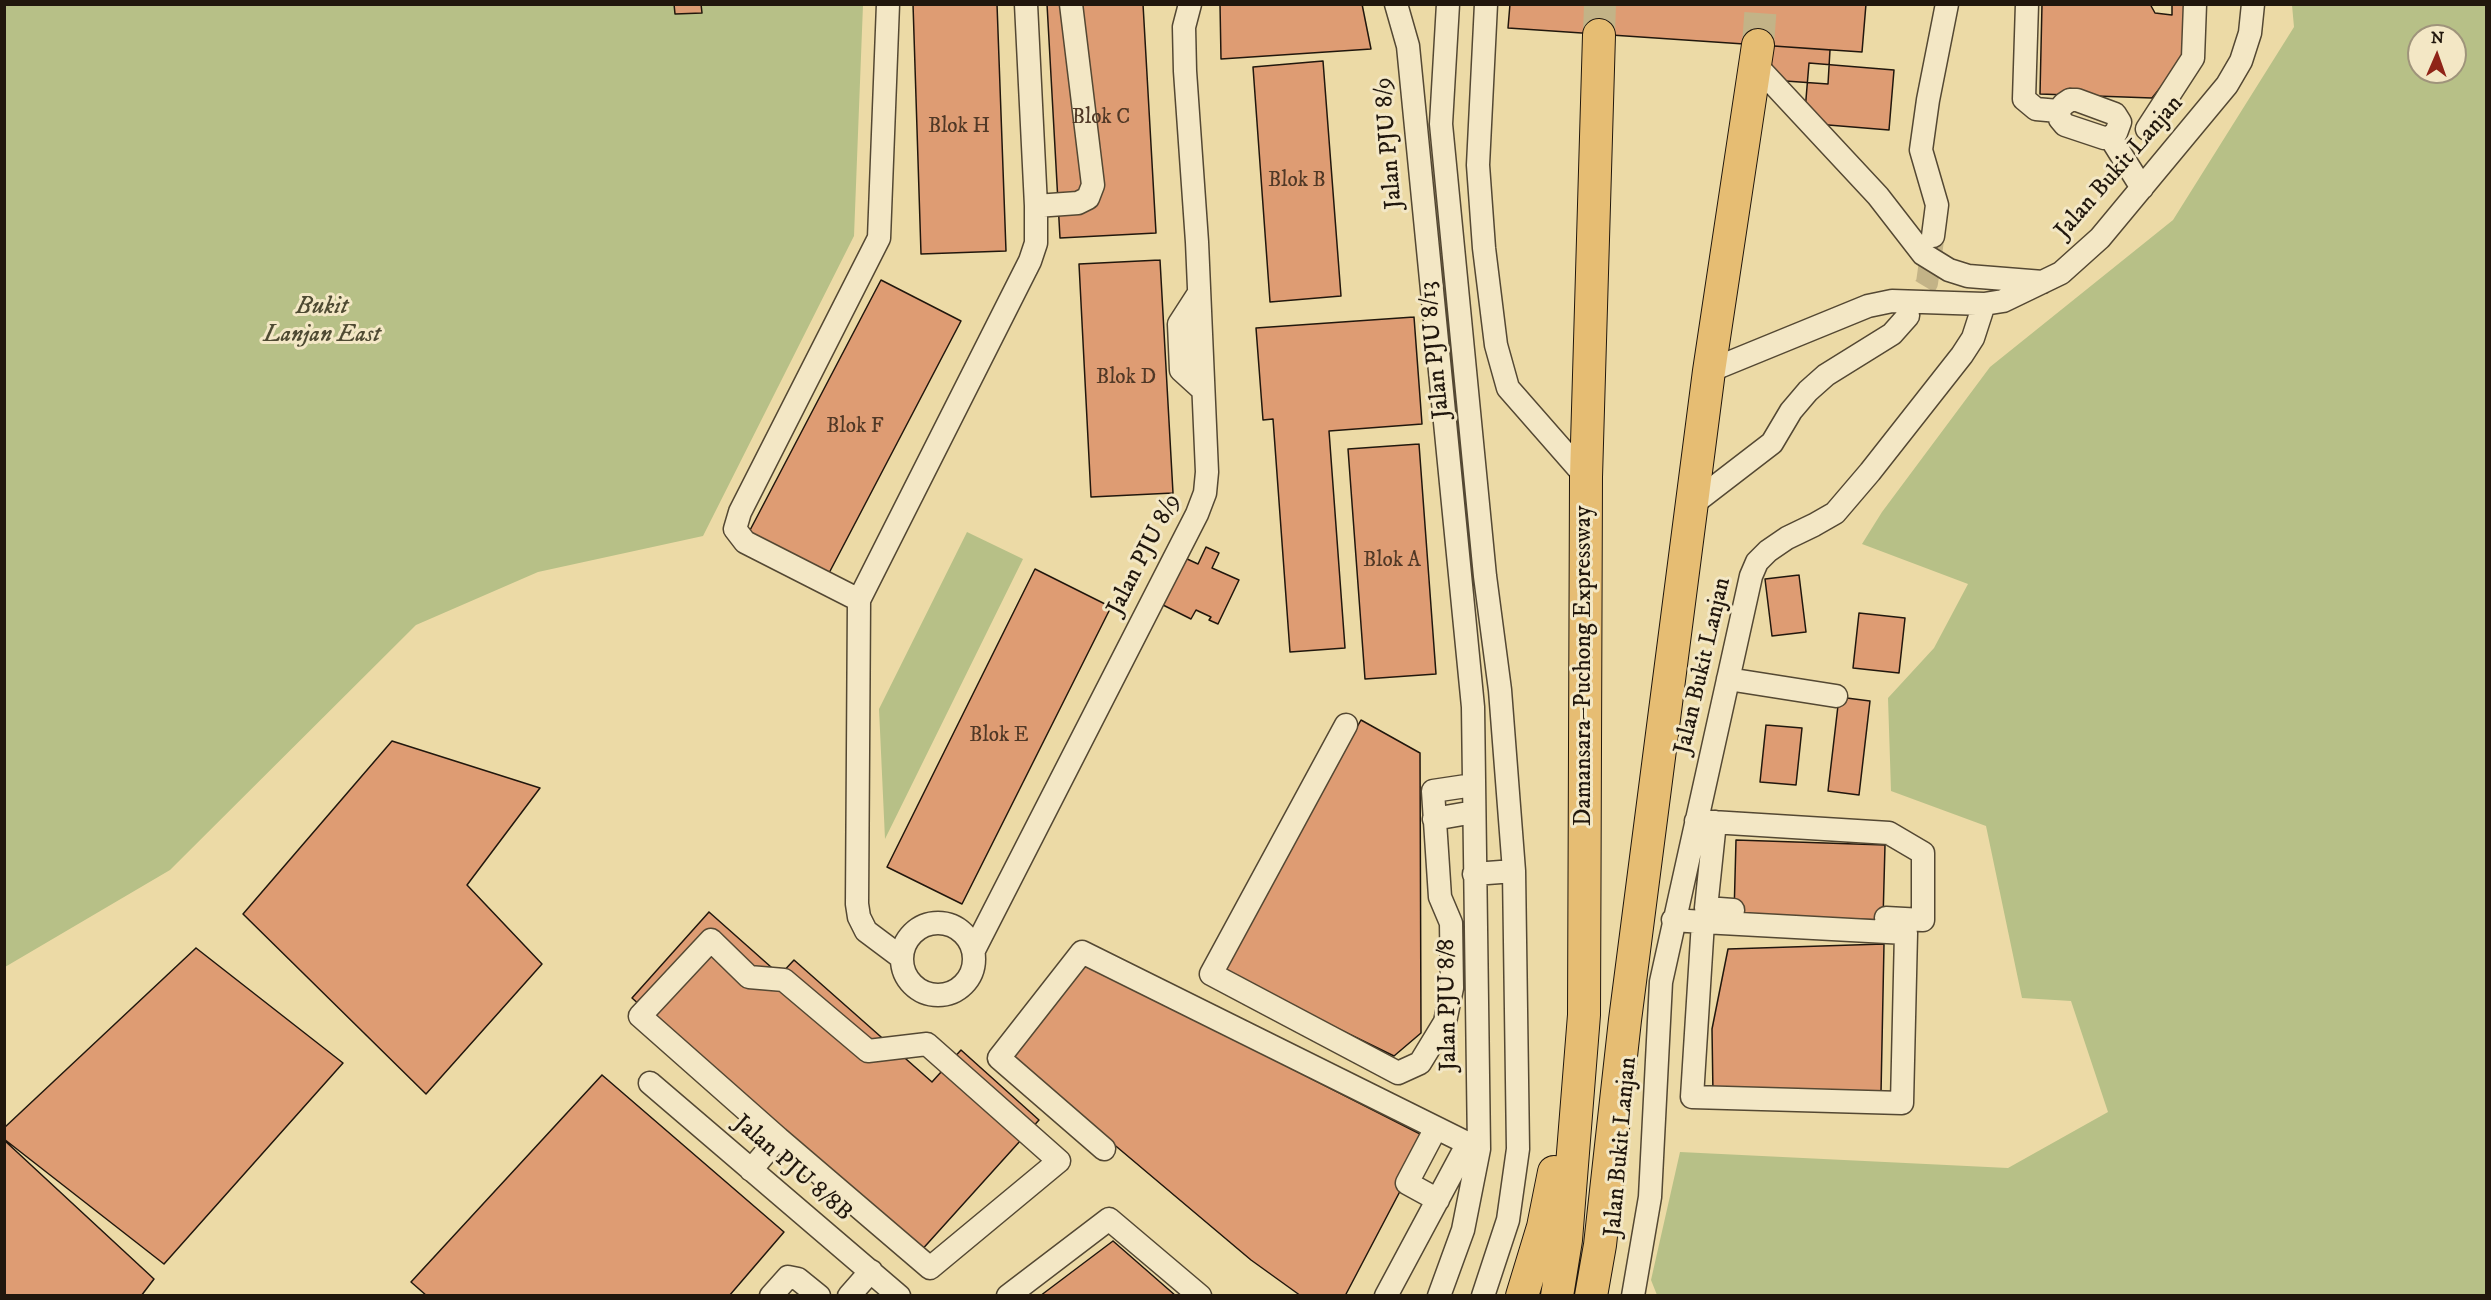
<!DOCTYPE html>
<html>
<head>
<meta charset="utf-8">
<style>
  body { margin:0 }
  #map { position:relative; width:2491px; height:1300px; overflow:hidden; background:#ecdaa6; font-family:"IM FELL DW Pica",serif }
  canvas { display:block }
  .frame { position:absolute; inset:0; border:6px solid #21170d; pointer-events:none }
  .north { position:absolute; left:2407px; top:24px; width:60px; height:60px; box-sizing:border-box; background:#f3e7c5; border:2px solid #9f947b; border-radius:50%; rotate:2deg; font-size:16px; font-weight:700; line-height:24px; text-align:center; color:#21170d }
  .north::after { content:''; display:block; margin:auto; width:21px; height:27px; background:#8f2418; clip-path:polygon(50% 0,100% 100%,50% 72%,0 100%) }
</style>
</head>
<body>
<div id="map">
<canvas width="2491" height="1300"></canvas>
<div class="frame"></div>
<div class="north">N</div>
</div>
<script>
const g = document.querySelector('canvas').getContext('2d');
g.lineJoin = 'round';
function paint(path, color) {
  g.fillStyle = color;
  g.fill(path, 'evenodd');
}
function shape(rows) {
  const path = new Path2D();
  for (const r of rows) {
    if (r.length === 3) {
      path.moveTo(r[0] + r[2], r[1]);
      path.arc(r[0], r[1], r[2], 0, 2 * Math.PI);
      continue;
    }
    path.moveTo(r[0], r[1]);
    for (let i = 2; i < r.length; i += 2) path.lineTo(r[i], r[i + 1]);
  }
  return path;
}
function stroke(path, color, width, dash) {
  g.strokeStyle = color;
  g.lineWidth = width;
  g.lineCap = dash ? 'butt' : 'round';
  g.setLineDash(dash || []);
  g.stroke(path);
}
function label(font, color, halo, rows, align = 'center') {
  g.font = font + ' "IM FELL DW Pica",serif';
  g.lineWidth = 6;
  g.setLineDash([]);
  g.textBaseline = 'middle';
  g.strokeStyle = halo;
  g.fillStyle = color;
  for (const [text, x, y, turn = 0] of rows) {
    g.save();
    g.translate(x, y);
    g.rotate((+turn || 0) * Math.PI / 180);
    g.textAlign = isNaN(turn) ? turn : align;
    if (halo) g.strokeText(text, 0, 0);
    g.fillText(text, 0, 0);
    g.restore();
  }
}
const green = shape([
  [4,5,863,5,854,236,703,536,538,572,416,625,170,870,5,967],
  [2292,5,2486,5,2486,1295,1657,1295,1651,1280,1680,1152,2008,1168,2108,1112,2071,1001,2022,998,1986,826,1891,791,1888,698,1934,648,1968,584,1862,544,1882,512,1990,367,2173,220,2294,27],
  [2419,36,2455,36,2455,72,2419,72],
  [967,532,1023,559,885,839,879,709]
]);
const building = shape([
  [674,4,701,4,702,13,675,14,674,4],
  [913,4,997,4,1006,251,921,254,913,4],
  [1047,4,1143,4,1156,233,1060,238,1047,4],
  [1220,4,1362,4,1371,49,1221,59,1220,4],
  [1510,4,1866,4,1862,52,1508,28,1510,4],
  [2042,4,2150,4,2155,13,2172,15,2172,4,2186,4,2184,58,2152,98,2040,94,2042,4],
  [1760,45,1830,50,1828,84,1757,79,1760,45],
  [1323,61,1341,296,1270,302,1253,67,1323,61],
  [1809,63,1894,70,1889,130,1804,123,1809,63],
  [1160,260,1173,493,1091,497,1079,264,1160,260],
  [881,280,961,321,828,575,748,534,881,280],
  [1414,317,1422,424,1329,431,1345,648,1290,652,1273,419,1263,420,1256,328,1414,317],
  [1419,444,1436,674,1365,679,1348,449,1419,444],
  [1206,547,1219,553,1212,568,1239,580,1218,624,1209,620,1211,617,1196,610,1191,619,1163,605,1185,558,1198,564,1206,547],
  [1035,569,1111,607,962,904,887,867,1035,569],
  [1799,575,1806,632,1772,636,1765,579,1799,575],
  [1859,613,1905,618,1899,673,1853,668,1859,613],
  [1839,697,1870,701,1859,795,1828,791,1839,697],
  [1361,720,1420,753,1421,1033,1394,1056,1220,971,1361,720],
  [1766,725,1802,728,1796,785,1760,782,1766,725],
  [392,741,540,788,467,885,542,964,426,1094,243,914,392,741],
  [1736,840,1885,845,1883,920,1734,915,1736,840],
  [709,912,780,975,794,960,932,1082,961,1050,1039,1120,919,1253,632,998,709,912],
  [1884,944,1881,1093,1713,1095,1712,1029,1728,949,1884,944],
  [196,948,343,1063,164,1264,4,1139,4,1128,196,948],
  [1086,964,1428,1138,1345,1296,1301,1296,1251,1260,1009,1056,1086,964],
  [602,1075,784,1232,729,1296,427,1296,411,1282,602,1075],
  [4,1140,154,1279,141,1296,4,1296,4,1140],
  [1113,1241,1176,1296,1040,1296,1113,1241]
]);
const minorTunnel = shape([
  [1908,315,1927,283,1933,240]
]);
const highwayTunnel = shape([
  [1599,35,1600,4],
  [1758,45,1761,4]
]);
const minor = shape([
  [1396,4,1408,46,1473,707,1479,1149,1463,1230,1439,1296],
  [1448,4,1441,124,1485,576,1500,690,1514,871,1518,1149,1508,1220,1483,1296],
  [1486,4,1478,165,1484,248,1496,345,1508,388,1586,477],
  [2027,4,2024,99,2036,109,2058,111],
  [1755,64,1878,196,1923,254,1949,270,1968,276,2043,282],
  [2070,100,2077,100,2115,114,2120,122,2116,133,2110,137,2104,138,2065,125,2060,119,2058,111,2064,104,2070,100],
  [2147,129,2193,58,2195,4],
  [2110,137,2142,188],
  [1036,206,1078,203,1088,198,1093,185,1071,4],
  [1933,236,1937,205,1921,150,1928,100,1947,4],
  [1199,293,1179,324,1181,370,1203,390],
  [1709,371,1868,306,1892,301,1984,304,2003,301,2061,273,2100,238,2227,85,2241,61,2250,33,2253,4],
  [1694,503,1772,443,1791,411,1808,391,1826,375,1892,334,1908,316],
  [859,600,745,542,735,529,740,512,879,238,888,4],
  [1728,679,1836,696],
  [1346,725,1211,974,1398,1073,1420,1063,1445,1022,1452,988,1451,923,1440,897,1433,791,1473,785],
  [1434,819,1474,812],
  [1696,821,1889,833,1923,853,1923,920,1886,918],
  [1715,822,1706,908,1733,910],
  [1474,874,1514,871],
  [1673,920,1703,922,1906,933,1902,1103,1692,1097,1703,922],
  [938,959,36],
  [974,950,1197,514,1205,493,1207,472,1197,242,1185,71,1184,27,1190,4],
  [902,958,866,931,859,917,857,904,859,600,1030,261,1036,243,1036,206,1026,4],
  [650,1083,899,1296],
  [1436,1128,1407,1183,1438,1200],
  [1104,1149,999,1058,1082,952,1479,1149],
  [751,1170,778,1138,640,1016,711,940,749,977,784,980,868,1051,927,1044,1059,1161,930,1268,778,1138],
  [771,1296,788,1277,798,1279,819,1296],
  [849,1296,871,1271],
  [1008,1296,1109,1219,1200,1296],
  [1386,1296,1468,1143],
  [1633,1296,1650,1197,1661,982,1751,576,1757,562,1768,551,1787,538,1814,525,1835,513,1870,472,1962,355,1973,338,1984,304]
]);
const highway = shape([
  [1522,1296,1543,1227,1554,1172],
  [1557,1296,1566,1240,1584,1015,1586,477,1599,35],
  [1591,1296,1600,1245,1625,1020,1709,371,1758,45]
]);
const numberNames = [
  ["Blok C",1101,119],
  ["Blok H",959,128],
  ["Blok B",1297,182],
  ["Blok D",1126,379],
  ["Blok F",855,428],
  ["Blok A",1392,562],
  ["Blok E",999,737]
];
const streetNames = [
  ["Jalan PJU 8/9",1390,143,-95],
  ["Jalan Bukit Lanjan",2120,168,-49],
  ["Jalan PJU 8/13",1436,350,-96],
  ["Jalan PJU 8/9",1145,555,-63],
  ["Damansara–Puchong Expressway",1585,666,-90],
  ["Jalan Bukit Lanjan",1704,666,-77],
  ["Jalan PJU 8/8",1449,1005,-91],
  ["Jalan Bukit Lanjan",1622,1147,-85],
  ["Jalan PJU 8/8B",792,1169,41]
];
const parkNames = [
  ["Bukit",322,308],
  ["Lanjan East",322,336]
];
paint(green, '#b7c087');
paint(building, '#de9c73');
stroke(building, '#21170d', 1.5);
stroke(minorTunnel, '#c3b387', 22, [22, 11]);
stroke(highwayTunnel, '#c3b387', 32, [32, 16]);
stroke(minor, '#544833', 25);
stroke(highway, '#21170d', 34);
stroke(minor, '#f3e7c5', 22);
stroke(highway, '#e6bd73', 32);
label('21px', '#503826', null, numberNames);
label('24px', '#21170d', '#f3e7c5', streetNames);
label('italic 24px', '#4e4a32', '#f3e7c5', parkNames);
</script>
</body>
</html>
